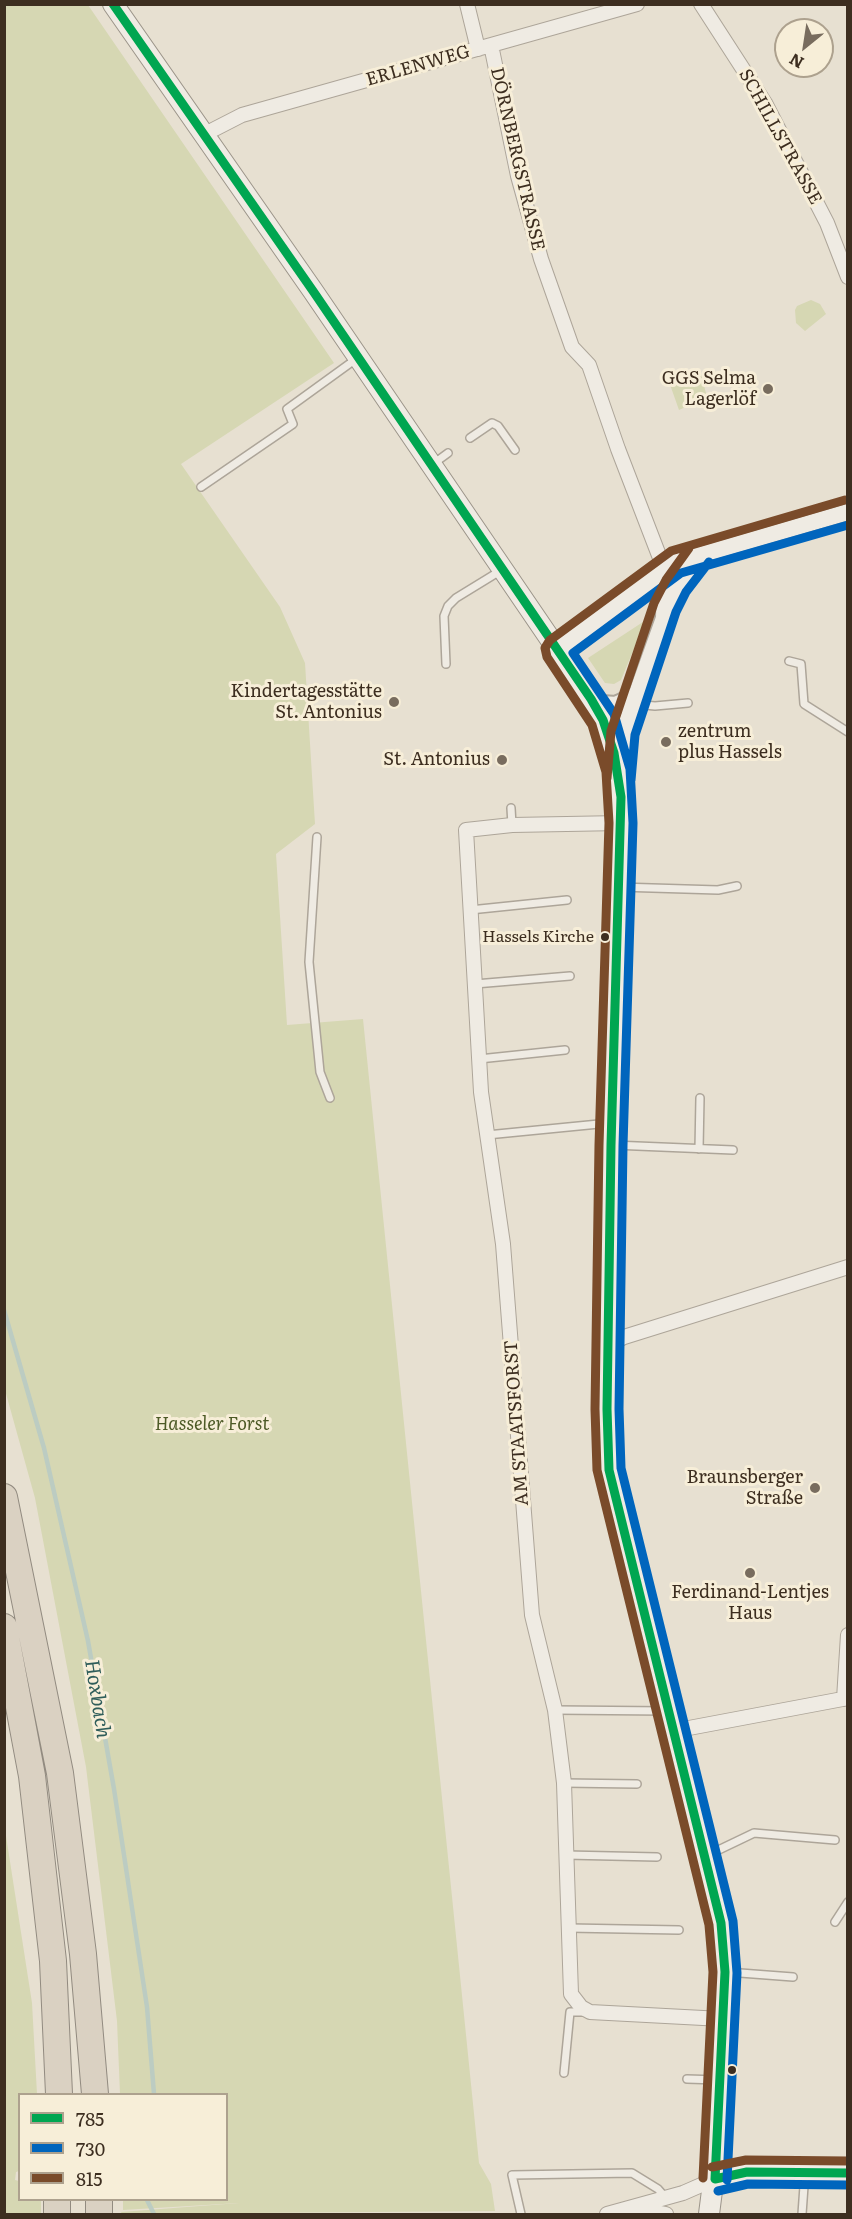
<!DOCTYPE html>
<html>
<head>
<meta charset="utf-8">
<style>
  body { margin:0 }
  #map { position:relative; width:852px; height:2219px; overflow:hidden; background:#e7e0d1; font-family:Literata,serif }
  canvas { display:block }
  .frame { position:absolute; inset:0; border:6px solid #3d2e20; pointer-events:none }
  .legend { position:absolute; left:18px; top:2093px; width:210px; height:108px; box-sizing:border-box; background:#f7eed8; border:2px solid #ada18e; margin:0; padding:8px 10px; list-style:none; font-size:18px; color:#3d2e20 }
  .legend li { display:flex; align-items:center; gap:12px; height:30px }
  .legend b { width:30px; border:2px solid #ada18e }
  .north { position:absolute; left:774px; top:18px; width:60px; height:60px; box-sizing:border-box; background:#f7eed8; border:2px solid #ada18e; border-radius:50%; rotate:210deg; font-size:16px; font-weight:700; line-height:24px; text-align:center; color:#3d2e20 }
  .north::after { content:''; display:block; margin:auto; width:21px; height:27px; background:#786c5e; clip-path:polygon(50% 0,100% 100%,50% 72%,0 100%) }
</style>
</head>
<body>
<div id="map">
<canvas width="852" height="2219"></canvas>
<div class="frame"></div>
<ul class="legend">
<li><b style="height:8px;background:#00a651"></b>785</li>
<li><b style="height:8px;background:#0065bd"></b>730</li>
<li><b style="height:8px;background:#7a4b2a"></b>815</li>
</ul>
<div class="north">N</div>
</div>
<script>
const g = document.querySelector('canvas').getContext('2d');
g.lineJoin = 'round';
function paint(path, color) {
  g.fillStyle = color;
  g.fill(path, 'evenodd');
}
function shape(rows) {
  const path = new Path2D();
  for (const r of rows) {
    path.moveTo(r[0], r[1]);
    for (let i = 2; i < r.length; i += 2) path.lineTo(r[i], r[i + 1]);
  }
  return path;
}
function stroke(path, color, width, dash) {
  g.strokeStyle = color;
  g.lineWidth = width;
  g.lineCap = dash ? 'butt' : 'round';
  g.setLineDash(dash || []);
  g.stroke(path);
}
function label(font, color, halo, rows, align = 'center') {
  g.font = font + ' Literata,serif';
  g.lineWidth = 6;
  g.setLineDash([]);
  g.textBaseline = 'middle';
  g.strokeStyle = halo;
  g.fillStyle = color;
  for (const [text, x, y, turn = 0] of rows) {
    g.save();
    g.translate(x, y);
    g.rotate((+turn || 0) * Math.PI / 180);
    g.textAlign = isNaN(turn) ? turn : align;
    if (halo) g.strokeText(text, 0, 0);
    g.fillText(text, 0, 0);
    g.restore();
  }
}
const green = shape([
  [4,5,88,5,334,363,181,464,280,607,305,663,315,824,276,854,287,1025,363,1019,479,2163,491,2184,495,2211,122,2214,121,2212,239,2203,123,2210,123,2200,226,2200,226,2094,120,2094,117,2021,86,1767,35,1498,5,1390],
  [811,300,820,304,826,314,805,331,796,323,795,310,797,306],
  [700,370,707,397,679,410,668,379],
  [646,620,621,680,614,684,605,683,588,658],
  [4,1823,32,2003,37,2094,20,2094,19,2171,16,2172,15,2180,19,2181,20,2200,41,2200,41,2214,5,2214]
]);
const stream = shape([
  [4,1310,44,1448,88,1641,114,1789,147,2007,154,2094],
  [147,2200,154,2214]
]);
const service = shape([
  [470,438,492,423,498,426,515,450],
  [433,464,448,453],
  [201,487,293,424,287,409,356,359],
  [789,661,801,664,804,704,848,732],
  [446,664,444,616,448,606,456,598,500,571],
  [634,704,655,706,688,703],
  [511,808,512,825],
  [317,837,309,962,320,1072,330,1098],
  [619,887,718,890,737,886],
  [470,910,567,900],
  [475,984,570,976],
  [479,1059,565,1050],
  [487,1135,609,1123],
  [613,1145,733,1150],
  [699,1149,700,1098],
  [555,1710,666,1711],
  [564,1783,637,1784],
  [566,1855,657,1857],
  [706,1856,754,1833,835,1840],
  [835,1922,848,1902],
  [569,1928,679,1930],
  [727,1972,793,1977],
  [564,2073,570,2012,584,2012],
  [687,2079,718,2080],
  [521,2214,512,2175,632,2173,658,2189,665,2197],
  [802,2214,805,2172]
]);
const minor = shape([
  [467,4,478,49],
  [701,4,765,103,827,223,848,277],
  [491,45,518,176,541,259,572,347,589,365,618,449,665,571],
  [203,135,242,115,637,4],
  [621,823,512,825,466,830,481,1092,503,1244,532,1615,555,1710,564,1783,571,1994,581,2007,590,2012,722,2019],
  [608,1345,624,1337,848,1267],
  [844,1699,848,1635],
  [673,1731,848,1698],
  [636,2208,666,2214],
  [607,2214,683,2193,715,2179]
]);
const tertiary = shape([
  [667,604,676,586,699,555],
  [557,650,676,562,848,512],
  [591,699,602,704,616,705,638,694],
  [620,766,626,724,664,618,665,571],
  [715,2179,747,2172,848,2173]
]);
const secondary = shape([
  [113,4,313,291,591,699,603,720,614,753,621,797,611,1145,607,1409,609,1470,721,1923,725,1972,718,2144,709,2214]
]);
const motorway = shape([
  [4,1497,60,1773,83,1954,95,2094],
  [4,1627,32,1776,53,1961,59,2094],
  [99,2200,99,2214],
  [57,2214,57,2200]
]);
const bus1 = shape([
  [113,4,313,291,591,699,603,720,614,753,621,797,611,1145,607,1409,609,1470,721,1923,725,1972,715,2179],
  [715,2179,747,2172,848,2173]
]);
const bus2 = shape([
  [631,780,635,735,676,612,686,592,709,562],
  [727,2180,737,1973,733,1921,621,1468,619,1409,623,1145,633,823,630,769,614,714,573,653,681,573,848,525],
  [718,2191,748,2184,848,2185]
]);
const bus3 = shape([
  [607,778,611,731,654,603,666,580,689,548],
  [712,2167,746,2160,848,2161],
  [703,2178,713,1972,709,1925,597,1470,595,1409,599,1145,609,823,606,772,592,725,547,657,545,648,550,640,671,551,845,500]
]);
const markers = [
  [768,389,6,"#786c5e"],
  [394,702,6,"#786c5e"],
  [666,742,6,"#786c5e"],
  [502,760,6,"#786c5e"],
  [605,937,5,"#3d2e20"],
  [815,1488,6,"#786c5e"],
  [750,1573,6,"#786c5e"],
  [732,2070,5,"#3d2e20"]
];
const busNames = [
  ["Hassels Kirche",594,937]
];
const streetNames = [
  ["ERLENWEG",418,66,-16],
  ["SCHILLSTRASSE",780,137,61],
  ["DÖRNBERGSTRASSE",517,159,77],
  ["AM STAATSFORST",517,1423,-94]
];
const poiNames = [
  ["GGS Selma",756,379],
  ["Lagerlöf",756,400],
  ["Kindertagesstätte",382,692],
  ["St. Antonius",382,713],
  ["zentrum",678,732,"left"],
  ["plus Hassels",678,753,"left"],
  ["St. Antonius",490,760],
  ["Braunsberger",803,1478],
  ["Straße",803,1499],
  ["Ferdinand-Lentjes",750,1593,"center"],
  ["Haus",750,1614,"center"]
];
const parkNames = [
  ["Hasseler Forst",212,1425]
];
const waterNames = [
  ["Hoxbach",97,1699,81]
];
paint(green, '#d6d7b3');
stroke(stream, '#bcccc2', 4.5);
stroke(service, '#ada599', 10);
stroke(minor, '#ada599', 16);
stroke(tertiary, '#ada599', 20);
stroke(secondary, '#9c958a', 22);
stroke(motorway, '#928b80', 28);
stroke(service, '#efebe3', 7);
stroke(minor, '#efebe3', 14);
stroke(tertiary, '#efebe3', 16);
stroke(secondary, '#efebe3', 20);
stroke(motorway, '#dad1c2', 26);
stroke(bus1, '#00a651', 9);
stroke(bus2, '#0065bd', 9);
stroke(bus3, '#7a4b2a', 9);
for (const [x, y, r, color] of markers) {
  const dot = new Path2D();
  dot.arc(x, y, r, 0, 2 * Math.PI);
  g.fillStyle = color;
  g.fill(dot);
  stroke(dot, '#f7eed8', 2);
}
label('16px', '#3d2e20', '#f7eed8', busNames, 'right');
label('18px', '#3d2e20', '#f7eed8', streetNames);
label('18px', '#3d2e20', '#f7eed8', poiNames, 'right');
label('italic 18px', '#4d5a26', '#f7eed8', parkNames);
label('italic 20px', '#2f5d5a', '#f7eed8', waterNames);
</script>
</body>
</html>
